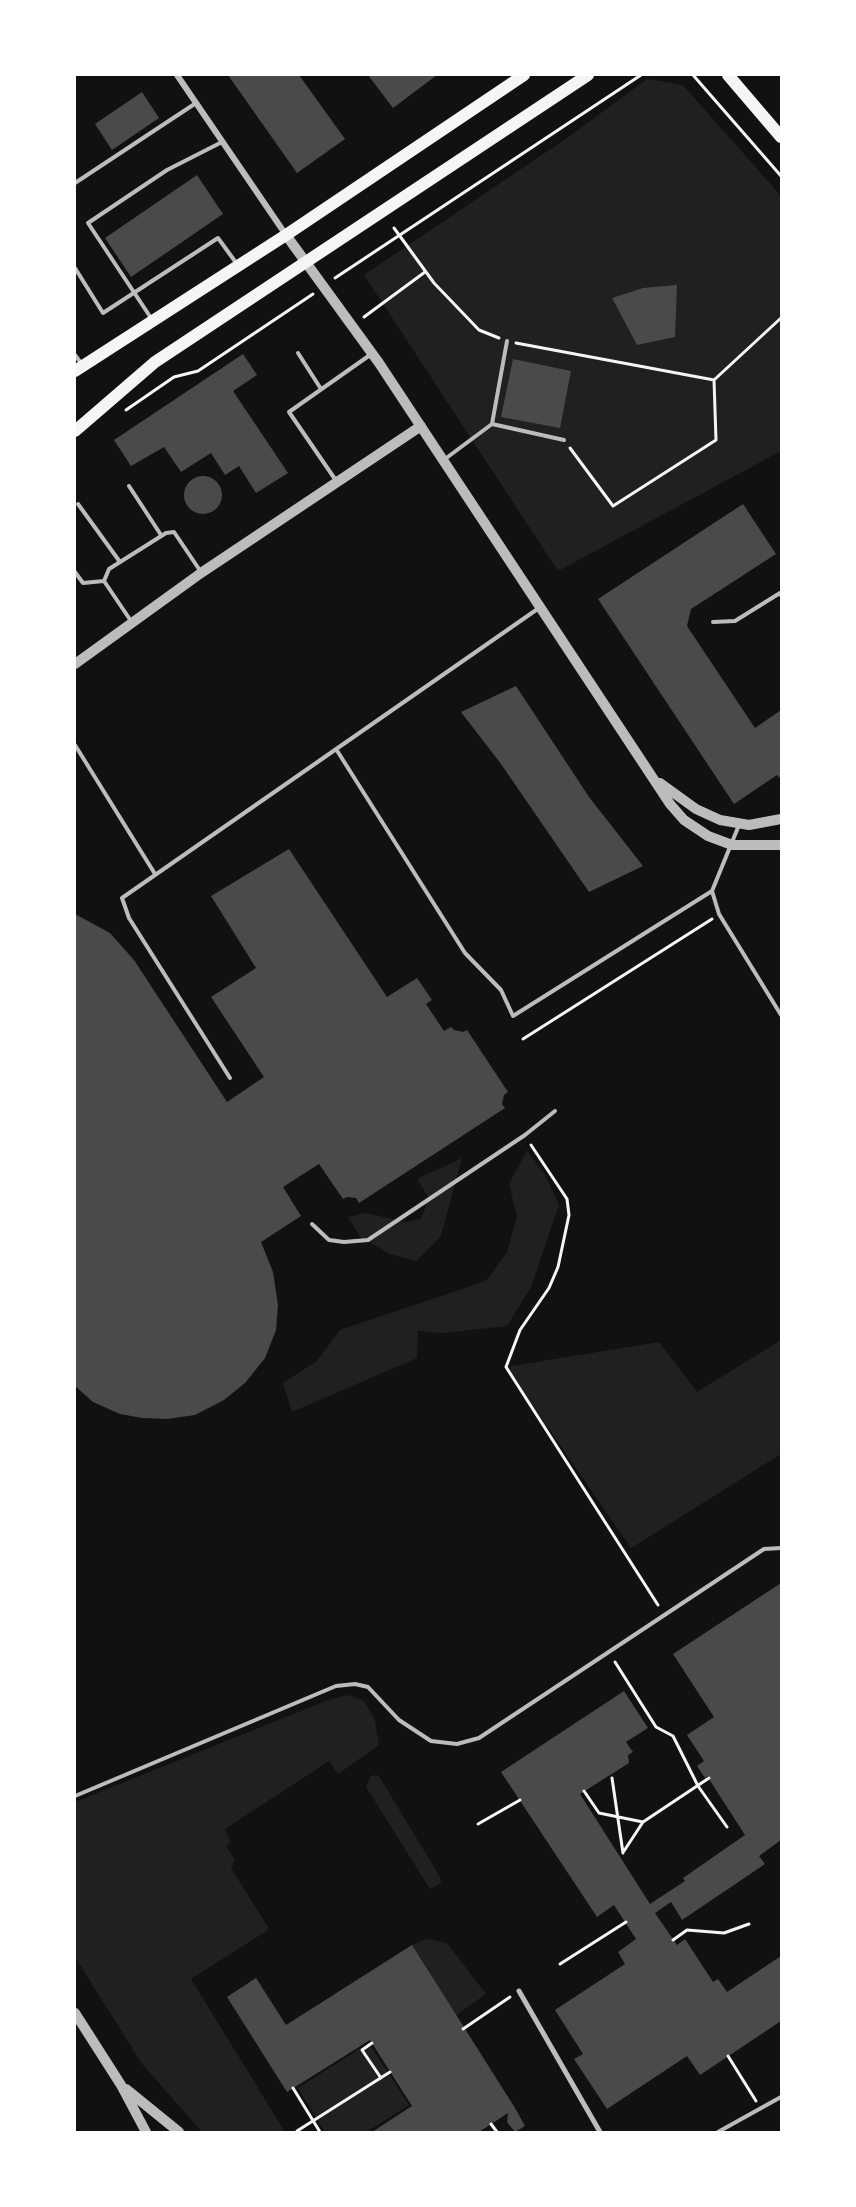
<!DOCTYPE html>
<html>
<head>
<meta charset="utf-8">
<style>
  body { margin:0 }
  #map { position:relative; width:856px; height:2207px; overflow:hidden; background:#111; font-family:"Zilla Slab",serif }
  canvas { display:block }
  .frame { position:absolute; inset:0; border:76px solid #fff; pointer-events:none }
</style>
</head>
<body>
<div id="map">
<canvas width="856" height="2207"></canvas>
<div class="frame"></div>
</div>
<script>
const g = document.querySelector('canvas').getContext('2d');
g.lineJoin = 'round';
function paint(path, color) {
  g.fillStyle = color;
  g.fill(path, 'evenodd');
}
function shape(rows) {
  const path = new Path2D();
  for (const r of rows) {
    if (r.length === 3) {
      path.moveTo(r[0] + r[2], r[1]);
      path.arc(r[0], r[1], r[2], 0, 2 * Math.PI);
      continue;
    }
    path.moveTo(r[0], r[1]);
    for (let i = 2; i < r.length; i += 2) path.lineTo(r[i], r[i + 1]);
  }
  return path;
}
function stroke(path, color, width, dash) {
  g.strokeStyle = color;
  g.lineWidth = width;
  g.lineCap = dash ? 'butt' : 'round';
  g.setLineDash(dash || []);
  g.stroke(path);
}
const green = shape([
  [647,79,683,85,781,196,781,451,558,571,364,275,567,138],
  [527,1150,545,1175,559,1205,531,1287,507,1326,443,1333,418,1331,417,1358,292,1412,283,1383,317,1361,340,1330,486,1281,507,1252,517,1217,509,1184],
  [462,1158,441,1236,416,1261,390,1254,360,1237,348,1217,366,1213,405,1222,421,1219,429,1198,417,1179],
  [781,1340,781,1454,631,1548,506,1367,659,1342,697,1392],
  [349,1695,364,1701,375,1720,379,1745,338,1774,329,1761,225,1829,231,1842,226,1846,235,1860,231,1868,268,1927,268,1930,191,1979,285,2132,202,2132,142,2064,75,1957,75,1802,328,1700],
  [376,1775,379,1776,440,1877,441,1883,430,1889,366,1787,371,1776],
  [427,1939,447,1943,486,1994,455,2016,412,1945],
  [369,2043,409,2105,367,2132,325,2132,298,2088]
]);
const building = shape([
  [228,75,299,75,345,139,297,173],
  [368,75,437,75,393,108],
  [142,92,159,118,112,150,95,124],
  [197,175,223,214,131,277,105,238],
  [677,285,675,337,637,345,612,298,643,288],
  [243,354,257,375,233,391,288,473,256,493,239,466,225,475,211,453,181,472,164,447,131,466,114,440],
  [513,359,571,371,560,428,501,417],
  [203,495,19],
  [743,504,776,554,691,609,687,626,755,728,781,710,781,779,777,775,734,804,598,599],
  [516,686,589,797,643,866,589,892,501,764,461,712],
  [289,849,387,997,417,978,432,1000,426,1004,444,1031,451,1027,454,1030,463,1032,467,1030,508,1092,504,1095,502,1104,505,1108,359,1203,356,1198,347,1197,343,1199,319,1164,283,1187,301,1216,261,1242,273,1272,278,1305,276,1330,265,1358,245,1383,224,1400,195,1415,167,1419,142,1418,120,1414,93,1402,75,1386,75,914,110,933,134,960,227,1102,264,1077,211,997,256,968,211,896],
  [781,1583,781,1840,759,1856,765,1864,682,1920,671,1902,655,1913,677,1945,685,1939,713,1982,718,1979,727,1992,781,1956,781,2021,700,2075,687,2056,607,2109,574,2059,583,2054,555,2010,625,1964,618,1952,636,1939,614,1905,597,1917,501,1772,624,1691,648,1728,626,1742,633,1752,628,1755,629,1763,580,1794,650,1904,685,1881,683,1878,745,1835,707,1776,705,1778,697,1766,704,1761,687,1735,714,1717,673,1654],
  [412,1945,515,2108,525,2126,515,2132,507,2122,508,2113,479,2132,372,2132,412,2106,370,2040,287,2092,227,1997,256,1978,286,2025]
]);
const path = shape([
  [693,75,781,176],
  [394,228,434,283,479,330,499,338],
  [335,278,641,75],
  [364,317,425,272],
  [516,343,714,380,781,318],
  [126,410,174,377,198,371,313,294],
  [570,448,613,506,716,440,714,380],
  [523,1039,712,919],
  [531,1145,567,1199,569,1215,558,1267,549,1288,520,1330,506,1367,658,1605],
  [615,1662,656,1727,673,1736,698,1786,727,1827],
  [612,1778,623,1853],
  [584,1791,599,1813,643,1822,709,1778],
  [478,1824,520,1800],
  [624,1851,643,1822],
  [673,1940,687,1930,724,1933,749,1924],
  [560,1964,626,1922],
  [463,2029,510,1997],
  [372,2043,362,2050,381,2078],
  [728,2056,756,2101],
  [293,2088,320,2132],
  [491,2124,497,2132],
  [297,2131,390,2072]
]);
const service = shape([
  [75,183,196,103],
  [75,268,103,313,218,238,237,264],
  [151,318,88,223,167,170,222,142],
  [298,353,321,389],
  [75,355,81,363],
  [492,424,564,440],
  [445,459,492,424,507,341],
  [337,482,289,412,370,355],
  [129,486,161,535],
  [78,504,120,562],
  [75,572,83,583,104,581],
  [131,621,104,581,109,569,166,533,174,532,201,572],
  [713,622,735,621,780,593,781,595],
  [75,745,155,874],
  [336,749,465,953,501,990,513,1016,712,891,739,825],
  [712,891,719,914,781,1015],
  [230,1078,129,918,122,898,539,608],
  [312,1224,329,1240,344,1242,368,1240,525,1135,555,1111],
  [75,1796,336,1686,355,1684,368,1687,399,1720,431,1741,457,1744,479,1738,764,1549,781,1548],
  [718,2132,781,2097]
]);
const pedestrian = shape([
  [519,1991,600,2132]
]);
const minor = shape([
  [177,75,286,235]
]);
const tertiary = shape([
  [286,235,379,363,670,804,684,820,708,836,732,845,781,845],
  [75,664,201,573,421,426],
  [660,783,696,809,720,820,749,825,781,819],
  [75,2013,121,2085,146,2132],
  [126,2089,179,2132]
]);
const secondary = shape([
  [728,75,781,137],
  [75,371,286,235,524,75],
  [75,431,155,362,588,75]
]);
paint(green, '#202020');
paint(building, '#4a4a4a');
stroke(path, '#f5f5f5', 3);
stroke(service, '#bcbcbc', 4);
stroke(pedestrian, '#bcbcbc', 5);
stroke(minor, '#bcbcbc', 6);
stroke(tertiary, '#bcbcbc', 10);
stroke(secondary, '#f5f5f5', 12);
</script>
</body>
</html>
